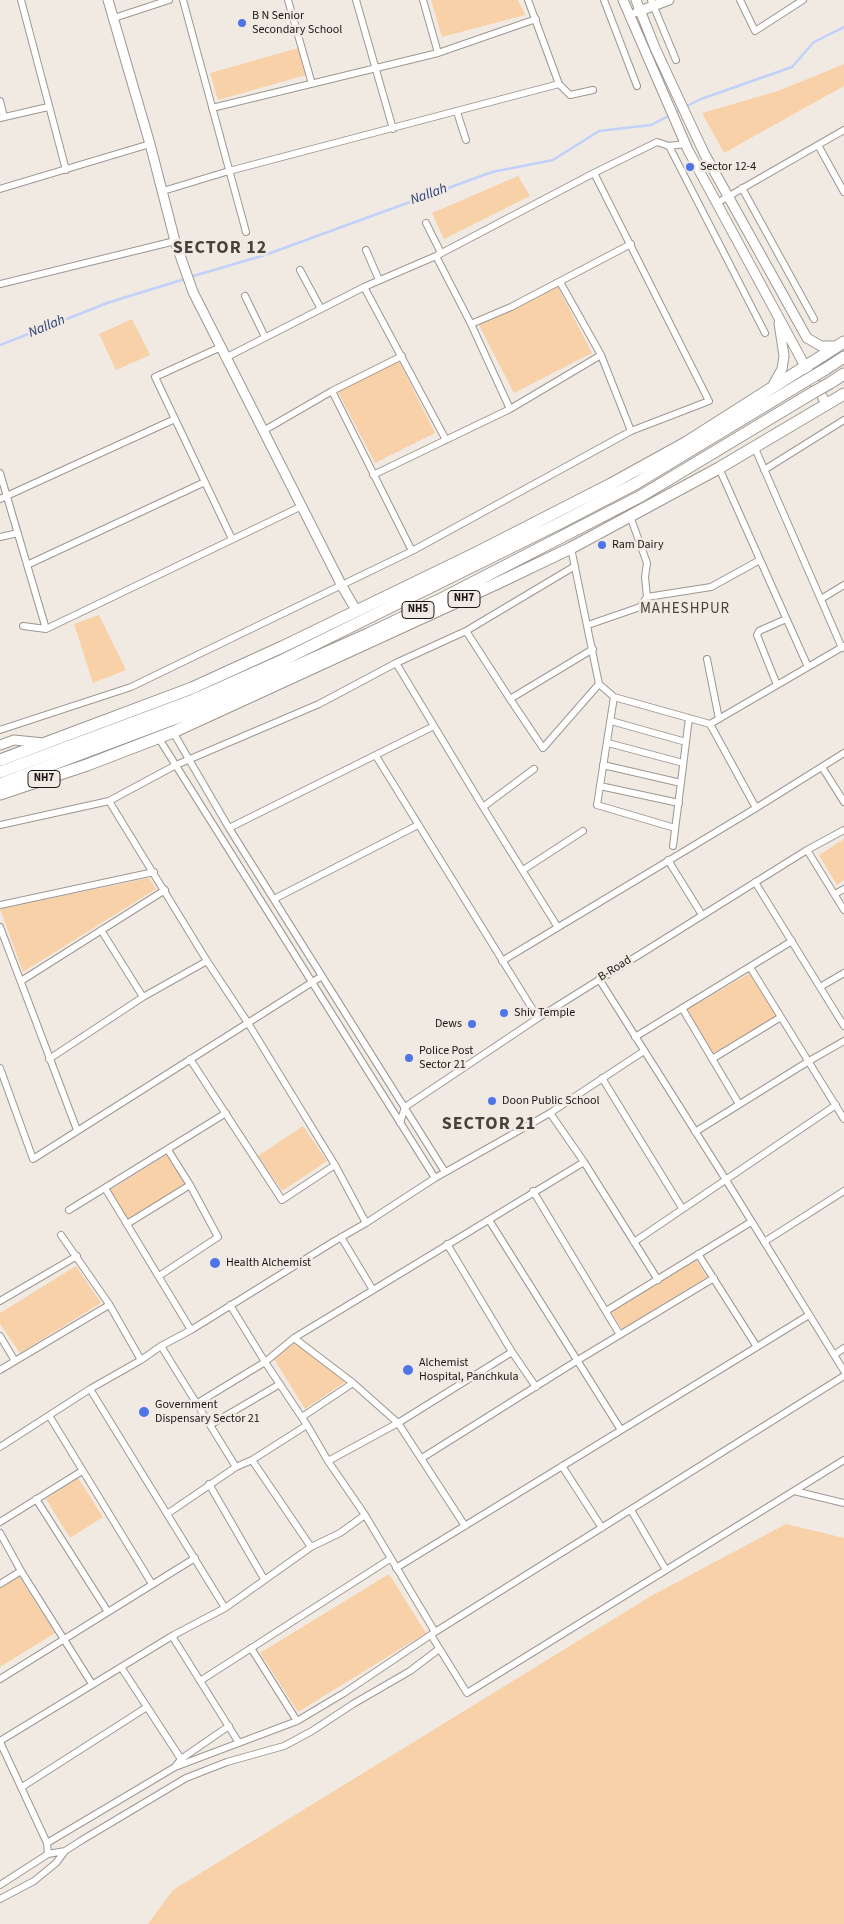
<!DOCTYPE html>
<html>
<head>
<meta charset="utf-8">
<style>
  body { margin:0 }
  canvas { display:block; background:#f1eae3 }
</style>
</head>
<body>
<canvas width="844" height="1924"></canvas>
<script>
const g = document.querySelector('canvas').getContext('2d');
g.lineJoin = 'round';
function paint(path, color) {
  g.fillStyle = color;
  g.fill(path, 'evenodd');
}
function shape(rows) {
  const path = new Path2D();
  for (const r of rows) {
    path.moveTo(r[0], r[1]);
    for (let i = 2; i < r.length; i += 2) path.lineTo(r[i], r[i + 1]);
  }
  return path;
}
function stroke(path, color, width, dash) {
  g.strokeStyle = color;
  g.lineWidth = width;
  g.lineCap = dash ? 'butt' : 'round';
  g.setLineDash(dash || []);
  g.stroke(path);
}
function label(font, color, halo, rows, align = 'center') {
  g.font = font + ' "Source Sans 3",sans-serif';
  g.lineWidth = 5;
  g.setLineDash([]);
  g.textBaseline = 'middle';
  g.strokeStyle = halo;
  g.fillStyle = color;
  for (const [text, x, y, turn = 0] of rows) {
    g.save();
    g.translate(x, y);
    g.rotate((+turn || 0) * Math.PI / 180);
    g.textAlign = isNaN(turn) ? turn : align;
    if (halo) g.strokeText(text, 0, 0);
    g.fillText(text, 0, 0);
    g.restore();
  }
}
const green = shape([
  [431,0,518,0,525,15,442,37],
  [298,48,306,75,218,100,210,73],
  [844,64,844,86,724,153,702,113,778,91],
  [518,176,530,196,444,239,432,213],
  [557,285,592,353,514,393,479,325],
  [132,319,150,355,116,370,99,334],
  [399,361,435,433,375,463,338,392],
  [99,615,126,670,93,683,74,624],
  [844,839,844,880,837,885,819,855],
  [149,878,156,889,23,972,0,909],
  [750,973,776,1016,712,1054,686,1010],
  [303,1126,327,1161,282,1191,258,1156],
  [166,1155,185,1184,128,1220,110,1190],
  [696,1260,707,1277,622,1329,611,1312],
  [76,1266,101,1303,20,1353,0,1324,0,1313],
  [295,1343,345,1382,305,1409,273,1357],
  [78,1478,103,1517,70,1538,46,1499],
  [786,1524,844,1538,844,1924,148,1924,173,1890,651,1596],
  [389,1574,426,1633,298,1712,260,1653],
  [19,1576,55,1633,0,1667,0,1588]
]);
const stream = shape([
  [685,107,701,99,792,67,814,42,844,27],
  [190,277,265,255,492,172,553,160,599,131,651,125,680,110],
  [0,345,110,302,185,279]
]);
const minor = shape([
  [21,0,66,170],
  [183,0,246,232],
  [288,0,312,84],
  [356,0,393,129],
  [423,0,438,53],
  [528,0,559,84,570,95,593,90],
  [604,0,637,86],
  [651,0,676,60],
  [740,0,755,31,803,0],
  [114,18,169,0],
  [0,101,4,117],
  [212,108,438,53,536,19],
  [457,112,466,140],
  [0,118,48,107],
  [818,145,844,192],
  [669,146,765,333],
  [742,188,814,319],
  [0,189,150,144],
  [163,191,229,171,559,84],
  [717,203,844,130],
  [426,223,441,253],
  [366,250,379,280],
  [436,256,471,324,510,409],
  [300,270,321,309],
  [560,282,601,355,631,431],
  [0,284,175,241],
  [364,287,446,440],
  [245,296,265,337],
  [471,324,511,307,631,244],
  [221,347,155,377,232,539],
  [227,357,364,287,436,256,594,173,657,142,669,146,685,144],
  [332,391,412,551],
  [263,431,332,391,402,356],
  [754,446,842,648],
  [719,468,808,667],
  [764,470,844,420],
  [0,473,46,629],
  [373,475,510,409,601,355],
  [0,499,175,419],
  [0,537,18,533],
  [571,548,599,684,614,697,710,724,756,808],
  [27,565,205,482],
  [647,597,711,587,760,560],
  [821,599,844,585],
  [588,625,640,607,647,597,645,577,647,563,630,516],
  [23,626,46,629,302,506],
  [466,631,510,699,543,748,599,684],
  [707,659,719,719],
  [396,663,483,807,557,926],
  [777,685,757,635,759,631,786,619],
  [614,697,597,805,675,828],
  [510,699,593,649],
  [611,721,686,742],
  [710,724,844,646],
  [0,730,131,687,412,551,631,431,709,401,594,173],
  [173,732,229,828,445,1172],
  [158,737,435,1178],
  [608,743,683,763],
  [376,756,538,1018],
  [603,765,681,783],
  [822,767,844,802],
  [600,786,679,803],
  [109,801,207,961,248,1023,335,1165,366,1223],
  [483,807,534,769],
  [0,825,109,801,176,765,319,704,396,663,466,631,575,566],
  [229,828,434,726],
  [673,846,689,718],
  [807,850,844,910],
  [668,860,702,915],
  [523,870,583,831],
  [755,882,844,1026],
  [835,894,844,889],
  [274,899,418,825],
  [0,905,154,872],
  [0,927,77,1130],
  [101,930,143,997],
  [502,961,756,808,844,753],
  [750,967,844,1119],
  [599,979,726,1180,844,1371],
  [21,981,165,890],
  [820,987,844,973],
  [682,1008,739,1104],
  [635,1037,792,941],
  [49,1059,143,997,207,961],
  [190,1059,282,1200,335,1165],
  [712,1059,781,1017],
  [0,1068,33,1159,322,976],
  [602,1078,682,1208],
  [550,1113,584,1162,658,1280],
  [400,1123,405,1107,538,1018,807,850,844,830],
  [695,1132,809,1061,844,1041],
  [105,1188,191,1330],
  [533,1191,620,1335],
  [69,1210,226,1113],
  [489,1220,621,1430],
  [127,1224,190,1185],
  [61,1235,109,1304,141,1360],
  [341,1237,373,1290],
  [634,1242,836,1105],
  [764,1242,844,1191],
  [447,1244,512,1352,536,1387],
  [698,1254,757,1347],
  [159,1276,218,1237,190,1185,168,1150],
  [0,1301,77,1256],
  [230,1305,265,1362,307,1425,328,1461,365,1515,435,1632],
  [606,1311,751,1222],
  [0,1336,15,1361],
  [294,1338,353,1383,398,1423,465,1526],
  [161,1346,236,1467],
  [834,1355,844,1348],
  [0,1370,109,1305],
  [90,1389,225,1608],
  [196,1404,265,1362,294,1338,584,1162],
  [50,1417,152,1584],
  [302,1417,353,1383],
  [210,1425,280,1384],
  [0,1447,90,1389,141,1360,161,1346,191,1330,333,1242,366,1223,435,1178,550,1113,644,1051],
  [422,1458,578,1360,714,1278],
  [252,1460,311,1547],
  [328,1461,398,1423,512,1352],
  [562,1466,602,1528],
  [209,1484,264,1579],
  [794,1491,844,1503],
  [36,1499,108,1612],
  [631,1510,666,1570],
  [167,1514,236,1467,252,1460,307,1425],
  [0,1522,82,1471],
  [0,1533,21,1571,92,1684],
  [396,1568,809,1315],
  [0,1584,21,1571],
  [431,1635,467,1693,844,1460],
  [172,1636,239,1743],
  [251,1648,297,1721],
  [121,1667,181,1759],
  [0,1679,195,1558],
  [200,1681,390,1559],
  [0,1741,172,1636,225,1608,311,1547,340,1533,365,1515],
  [0,1742,47,1843,48,1854],
  [175,1767,297,1721,344,1693,435,1632,844,1376],
  [22,1787,147,1707],
  [47,1843,175,1767,181,1759,229,1726],
  [0,1885,48,1854,65,1851],
  [0,1899,34,1881,56,1863,65,1851,82,1840,186,1778,227,1762,284,1746,312,1731,353,1704,410,1671,439,1649]
]);
const tertiary = shape([
  [108,0,150,144,175,241,193,292,342,586,356,610],
  [623,0,688,150,805,366,827,405],
  [636,0,655,48,704,153,807,338,821,346,837,346],
  [637,12,669,0],
  [772,387,782,369,784,356,779,323],
  [0,745,14,740,44,743]
]);
const trunk = shape([
  [824,370,844,357],
  [830,383,844,374],
  [0,760,192,688,282,647,476,553,611,484,687,442,844,342],
  [0,772,191,701,283,660,562,522,635,484,807,380],
  [0,784,200,709,368,634,445,597,641,496,814,392],
  [0,794,87,765,173,732,500,582,571,548,719,468,844,394]
]);
const trunkBridge = shape([
  [807,380,824,370],
  [814,392,830,383]
]);
const markers = [
  [242,23,5,"#4e74e8"],
  [690,167,5,"#4e74e8"],
  [602,545,5,"#4e74e8"],
  [504,1013,5,"#4e74e8"],
  [472,1024,5,"#4e74e8"],
  [409,1058,5,"#4e74e8"],
  [492,1101,5,"#4e74e8"],
  [215,1263,6,"#4e74e8"],
  [408,1370,6,"#4e74e8"],
  [144,1412,6,"#4e74e8"]
];
const shields = [
  [464,599,32],
  [418,610,32],
  [44,779,32]
];
const shieldNames = [
  ["NH7",464,599],
  ["NH5",418,610],
  ["NH7",44,779]
];
const poiNames = [
  ["B N Senior",252,16],
  ["Secondary School",252,30],
  ["Sector 12-4",700,167],
  ["Ram Dairy",612,545],
  ["Shiv Temple",514,1013],
  ["Dews",462,1024,"right"],
  ["Police Post",419,1051],
  ["Sector 21",419,1065],
  ["Doon Public School",502,1101],
  ["Health Alchemist",226,1263],
  ["Alchemist",419,1363],
  ["Hospital, Panchkula",419,1377],
  ["Government",155,1405],
  ["Dispensary Sector 21",155,1419]
];
const streetNames = [
  ["B-Road",615,969,-32]
];
const waterNames = [
  ["Nallah",429,195,-20],
  ["Nallah",47,327,-22]
];
const quarterNames = [
  ["MAHESHPUR",685,610]
];
const districtNames = [
  ["SECTOR 12",220,249],
  ["SECTOR 21",489,1125]
];
paint(green, '#f9d1a8');
stroke(stream, '#c0d1fa', 2.5);
stroke(minor, '#9e9791', 8);
stroke(tertiary, '#9e9791', 11);
stroke(trunk, '#9e9791', 13);
stroke(minor, '#fff', 6);
stroke(tertiary, '#fff', 9);
stroke(trunk, '#fff', 11);
stroke(trunkBridge, '#9e9791', 13, []);
stroke(trunkBridge, '#fff', 11);
for (const [x, y, r, color] of markers) {
  const dot = new Path2D();
  dot.arc(x, y, r, 0, 2 * Math.PI);
  g.fillStyle = color;
  g.fill(dot);
  stroke(dot, '#f1eae3', 2);
}
for (const [x, y, w] of shields) {
  const box = new Path2D();
  box.roundRect(x - w / 2, y - 8.5, w, 17, 4);
  g.fillStyle = '#f1eae3';
  g.fill(box);
  stroke(box, '#1a1816', 1);
}
label('bold 11px', '#1a1816', null, shieldNames);
label('12px', '#1a1816', '#f1eae3', poiNames, 'left');
label('12px', '#1a1816', '#f1eae3', streetNames);
label('italic 14px', '#283c78', '#f1eae3', waterNames);
g.letterSpacing = '1px';
label('15px', '#48423d', '#f1eae3', quarterNames);
g.letterSpacing = '0px';
g.letterSpacing = '1px';
label('bold 18px', '#48423d', '#f1eae3', districtNames);
g.letterSpacing = '0px';
</script>
</body>
</html>
